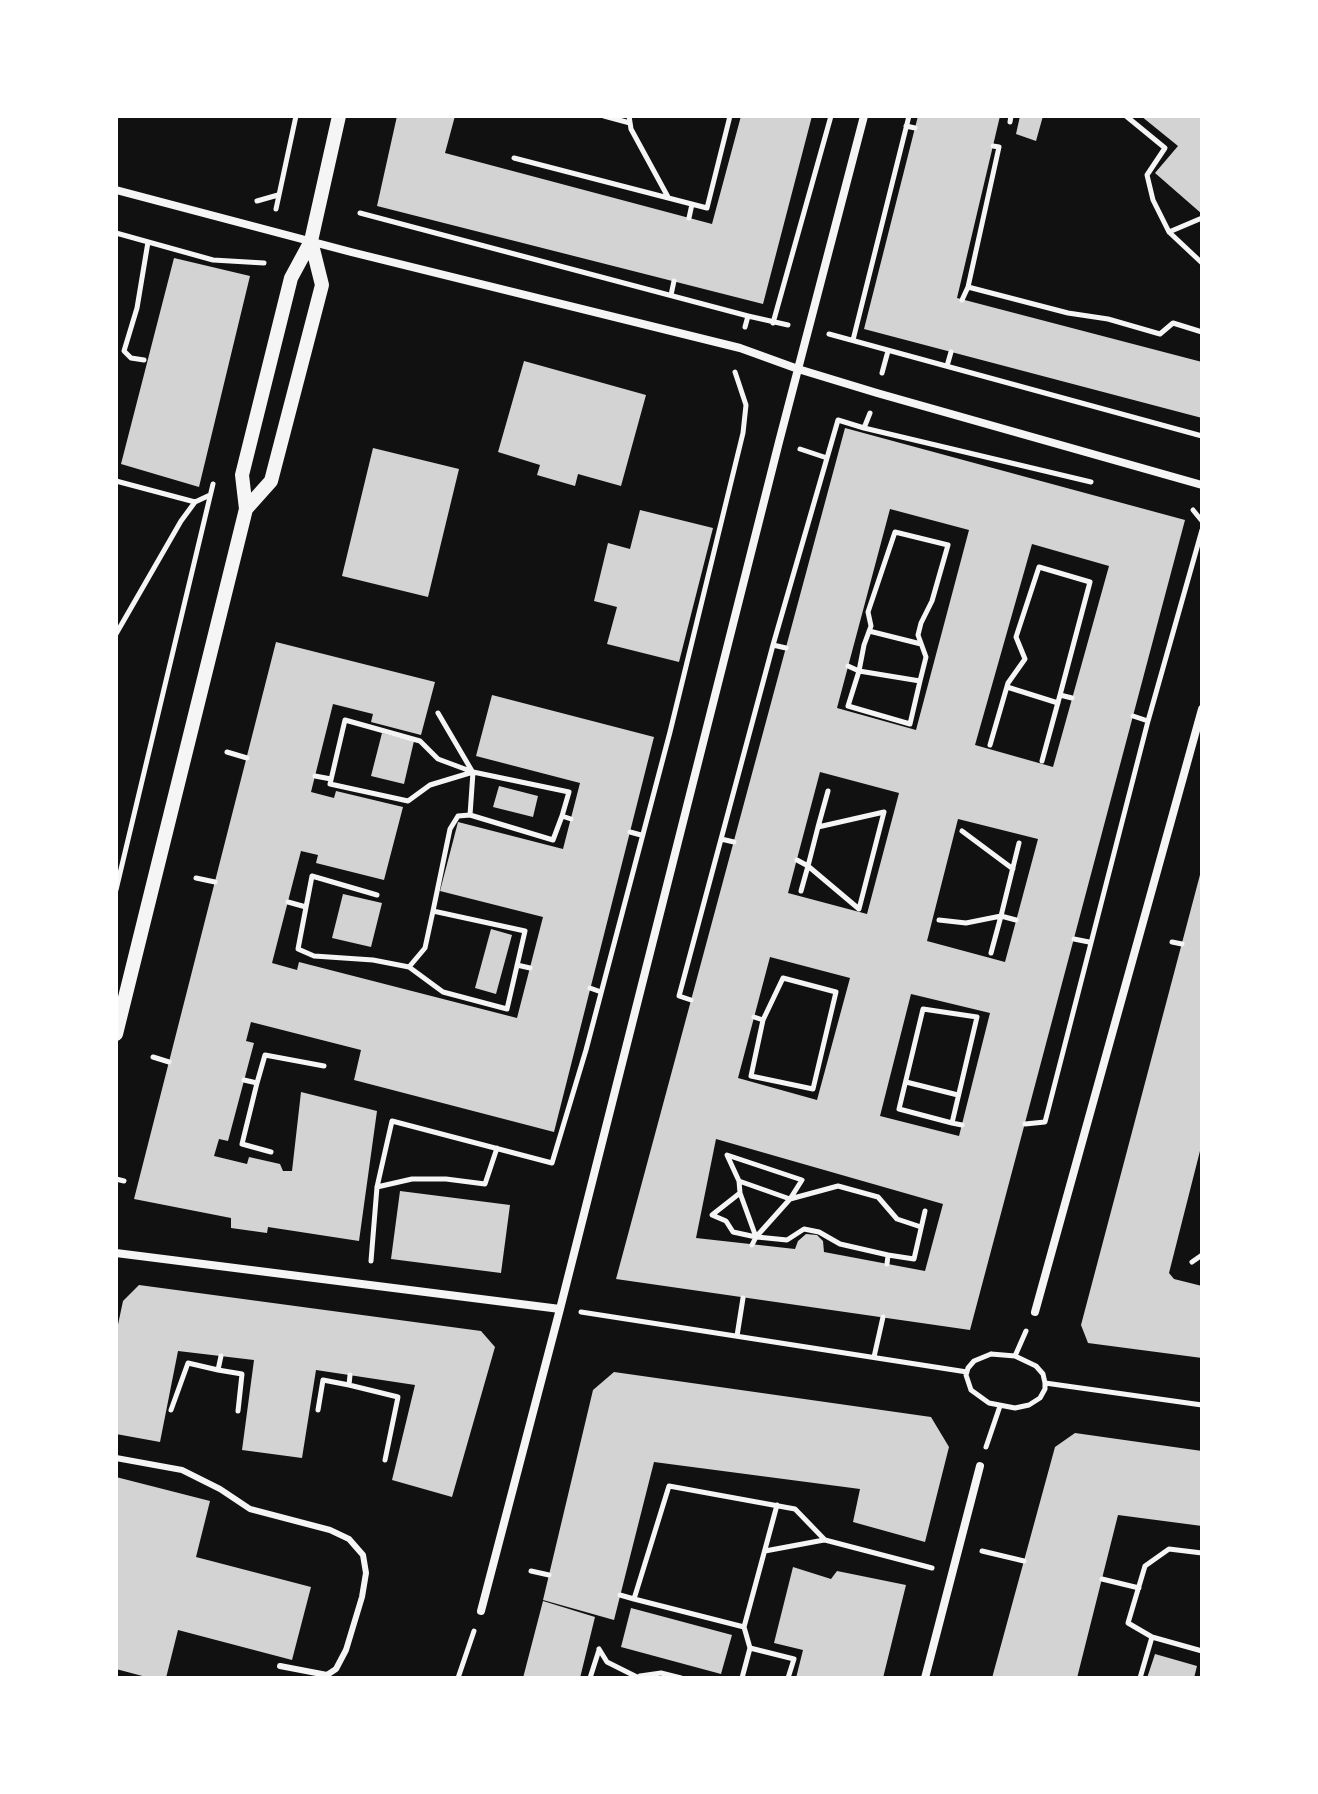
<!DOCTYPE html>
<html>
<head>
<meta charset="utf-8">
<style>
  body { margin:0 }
  #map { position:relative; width:1318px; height:1794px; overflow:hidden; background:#111; font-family:Figtree,sans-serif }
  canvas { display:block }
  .frame { position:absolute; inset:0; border:118px solid #fff; pointer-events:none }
</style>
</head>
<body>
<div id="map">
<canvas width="1318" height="1794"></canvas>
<div class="frame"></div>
</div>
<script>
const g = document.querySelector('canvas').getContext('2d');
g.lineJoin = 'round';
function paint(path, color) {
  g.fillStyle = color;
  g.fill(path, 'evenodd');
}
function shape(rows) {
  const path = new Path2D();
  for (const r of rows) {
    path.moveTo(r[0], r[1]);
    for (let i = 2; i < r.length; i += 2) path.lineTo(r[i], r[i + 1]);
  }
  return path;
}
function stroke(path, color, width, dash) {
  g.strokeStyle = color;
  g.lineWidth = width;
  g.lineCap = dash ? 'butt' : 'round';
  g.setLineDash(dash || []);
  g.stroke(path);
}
const building = shape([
  [397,116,455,116,445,153,712,224,741,116,812,116,763,304,377,206],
  [918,116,1000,116,957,298,1202,362,1202,418,864,329],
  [1020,116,1043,116,1036,141,1016,134],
  [1141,116,1202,116,1202,214,1155,173,1178,146],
  [174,258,250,276,199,487,121,464],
  [524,361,646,395,621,486,578,474,575,486,537,475,540,465,498,452],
  [845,428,1185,520,970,1330,616,1279],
  [890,509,969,530,916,730,837,708],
  [1032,544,1109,566,1053,767,975,745],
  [820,772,899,793,867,914,788,893],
  [958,819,1038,839,1005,962,927,941],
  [770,957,850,978,817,1100,738,1078],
  [911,994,990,1013,959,1136,880,1116],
  [716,1139,943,1204,925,1271,824,1252,823,1241,817,1235,806,1234,798,1241,795,1249,696,1238],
  [373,448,459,469,428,597,342,576],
  [640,510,713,528,679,662,607,644,617,607,594,601,608,543,630,549],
  [276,642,435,682,421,735,371,722,373,714,333,704,311,792,334,798,336,791,403,807,384,880,316,863,318,855,301,851,272,963,297,970,299,962,517,1018,543,917,440,891,458,822,563,849,580,783,476,756,492,695,654,737,554,1132,354,1080,361,1050,251,1022,246,1041,254,1043,228,1141,219,1139,214,1156,247,1164,249,1157,280,1164,283,1171,292,1171,301,1092,377,1111,359,1241,268,1227,267,1233,231,1228,231,1218,134,1199],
  [382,733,414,741,404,784,371,776],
  [499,786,538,796,533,817,493,807],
  [1201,871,1202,1143,1169,1273,1174,1279,1202,1286,1202,1358,1088,1343,1081,1325],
  [343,894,382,903,371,947,332,938],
  [491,929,512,935,496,994,475,988],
  [400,1191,510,1205,501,1273,391,1259],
  [139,1285,481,1331,495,1347,452,1497,392,1480,415,1385,316,1370,302,1458,242,1450,254,1360,178,1351,160,1442,116,1434,116,1334,123,1301],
  [614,1372,931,1417,949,1447,925,1542,853,1522,860,1489,654,1462,614,1620,543,1600,593,1390],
  [1075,1433,1202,1451,1202,1526,1118,1515,1077,1678,992,1678,1055,1447],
  [116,1477,210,1501,196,1557,311,1587,292,1660,178,1630,166,1678,150,1678,116,1669],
  [793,1567,831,1579,837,1571,906,1585,883,1678,796,1678,803,1650,774,1643],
  [543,1601,595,1617,580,1678,523,1678],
  [631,1608,732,1635,721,1674,621,1647],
  [1155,1654,1197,1666,1194,1678,1147,1678]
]);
const path = shape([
  [604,116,630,123],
  [629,116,631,129,668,197],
  [1126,116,1165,148,1147,175,1153,200,1169,232,1202,263],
  [1010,122,1011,116],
  [906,126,915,128],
  [514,158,707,208,730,116],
  [257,201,278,195],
  [276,209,296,116],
  [360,213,748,316,745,327],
  [689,218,692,204],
  [1169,232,1202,218],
  [116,233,213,260,264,263],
  [968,287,1068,313,1108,319,1160,334,1173,323,1202,332],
  [671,295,674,281],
  [962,300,968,287,999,147,993,146],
  [748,316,788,325],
  [773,323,831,116],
  [829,334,1202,436],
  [853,340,909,116],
  [144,360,131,358,124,351,137,308,148,242],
  [947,366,951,352],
  [882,373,888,351],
  [870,413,864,428,1091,482],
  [827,458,838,420,864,428],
  [116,481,195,502,210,495],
  [1193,510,1202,521],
  [869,631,921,644],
  [116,634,181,521,195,502],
  [773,645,786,648],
  [848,666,859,671,848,706,910,724,920,681,926,657,918,635,921,623,932,601,948,545,895,532,868,612,871,626,864,645,859,671,920,681],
  [1007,687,1058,703],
  [438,713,472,771],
  [1133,716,1148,721],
  [345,720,420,741,438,759,473,772,430,785,408,801,330,784,345,720],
  [990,745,1008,683,1025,659,1016,637,1039,567,1090,582,1060,695,1072,698],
  [227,752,247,758],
  [1042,761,1060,695],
  [315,776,331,779],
  [884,812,859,909,808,866,818,827,884,812],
  [562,816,553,840,470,815,473,772,569,792,562,816,571,819],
  [818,827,828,791],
  [962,831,1013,869],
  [630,832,641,835],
  [721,839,734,842],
  [797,860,808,866,801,891],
  [196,878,215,882],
  [116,890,213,484],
  [377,895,312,876,298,949,314,956,373,960,409,967],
  [288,902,306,907],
  [433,911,425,948,409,967,443,992,507,1009,525,931,433,911,450,829,458,816,470,815],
  [939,920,966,923,1001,916,1019,843],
  [1074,939,1089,942],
  [1172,942,1182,944],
  [991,953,1001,916,1016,920],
  [517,965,530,968],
  [590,988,601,992],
  [691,1000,679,996,773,645,827,458,800,449],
  [754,1017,763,1020,751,1076,813,1089,836,992,783,978,763,1020],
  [153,1057,169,1062],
  [244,1080,257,1083,242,1144,271,1152],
  [906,1082,958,1095],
  [257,1083,265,1055,324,1066],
  [952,1123,899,1109,923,1009,977,1017,952,1123,962,1125],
  [1025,1124,1045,1122,1148,721,1202,530],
  [116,1179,124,1181],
  [739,1181,740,1193,712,1215,726,1221,733,1232,756,1237,740,1193],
  [377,1187,412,1179,446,1179,485,1184,497,1148],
  [757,1237,787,1240,804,1229,819,1232,840,1244,888,1255],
  [752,1245,756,1237,790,1199,802,1180,727,1155,739,1181,790,1199,838,1186,878,1197,897,1219,921,1227],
  [371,1261,377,1187,392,1121,552,1163,586,1050,670,732,743,433,746,405,735,372],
  [1192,1262,1202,1255],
  [887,1264,888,1255,914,1259,925,1211],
  [581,1312,967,1372],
  [737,1336,743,1298],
  [991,1354,1015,1356,1036,1366,1043,1374,1045,1383,1045,1389,1040,1398,1029,1405,1015,1408,989,1403,971,1390,966,1375,968,1368,974,1361,991,1354],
  [1015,1356,1026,1331],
  [874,1357,883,1317],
  [218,1370,242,1374,238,1411],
  [1045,1383,1202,1405],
  [349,1385,398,1397,385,1460],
  [171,1410,188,1363,218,1370,221,1356],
  [318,1410,323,1380,349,1385,350,1375],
  [986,1447,1000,1406],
  [777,1505,744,1627,634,1599,669,1486,795,1509,825,1540,932,1568],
  [765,1551,824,1540],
  [982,1551,1024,1561],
  [531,1571,549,1575],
  [1102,1579,1139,1588],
  [620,1595,634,1599],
  [1152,1637,1202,1651],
  [750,1648,794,1659,788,1678],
  [599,1649,607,1662,639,1678],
  [640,1676,661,1673,681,1678],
  [458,1678,474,1631],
  [590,1678,599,1650],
  [742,1678,750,1648,744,1627],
  [1140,1678,1152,1637,1128,1623,1145,1566,1169,1549,1202,1553]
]);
const service = shape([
  [116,1458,182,1470,220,1489,250,1509,330,1530,349,1539,363,1555,366,1573,362,1597,346,1650,336,1669,327,1675,280,1666]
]);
const minor = shape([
  [116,190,351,252,740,348,798,369,877,393,1202,485],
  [116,1253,560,1309],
  [1035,1312,1202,709],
  [481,1611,560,1309,779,442,864,116],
  [925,1678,980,1466]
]);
const tertiary = shape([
  [246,509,271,481,322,285,311,241],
  [116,1034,246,509,242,475,291,278,311,241,339,116]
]);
paint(building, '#d3d3d3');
stroke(path, '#f5f5f5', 5);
stroke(service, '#f5f5f5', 6);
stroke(minor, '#f5f5f5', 8);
stroke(tertiary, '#f5f5f5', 14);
</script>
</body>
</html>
